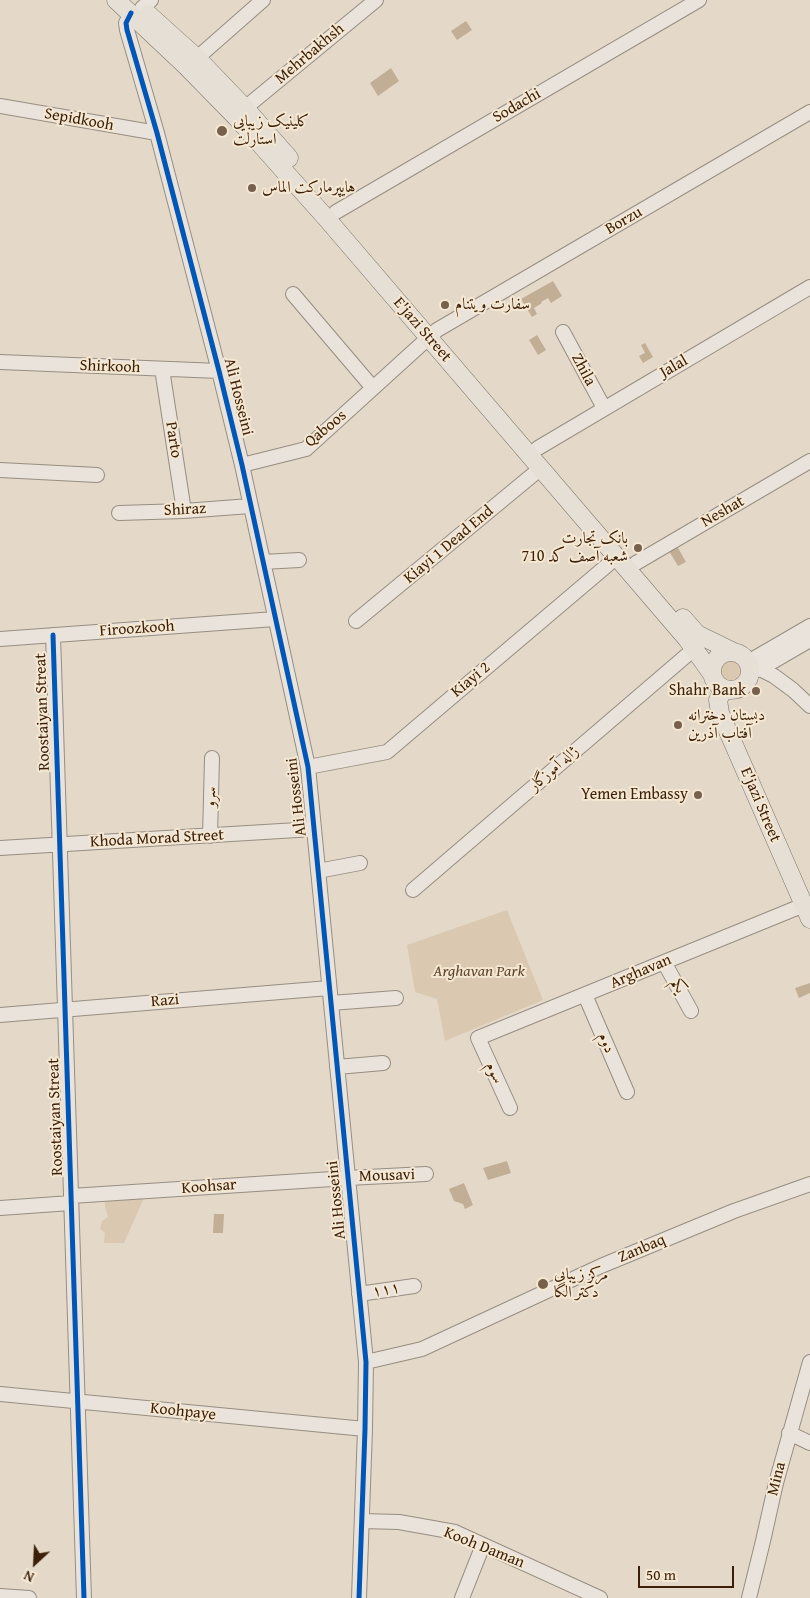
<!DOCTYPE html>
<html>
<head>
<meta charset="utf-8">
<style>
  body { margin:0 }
  #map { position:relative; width:810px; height:1598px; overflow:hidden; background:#e4d9c8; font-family:"Gentium Book Plus",serif }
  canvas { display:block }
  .north { position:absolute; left:10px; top:1538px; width:50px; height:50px; -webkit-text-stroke:4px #f5e8d3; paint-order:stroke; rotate:205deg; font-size:14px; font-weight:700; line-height:20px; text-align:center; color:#3c1f09 }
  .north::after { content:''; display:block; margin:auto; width:18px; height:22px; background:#3c1f09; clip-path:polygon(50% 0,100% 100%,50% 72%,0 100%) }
  .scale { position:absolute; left:638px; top:1566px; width:96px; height:22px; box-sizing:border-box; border:2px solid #3c1f09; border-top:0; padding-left:6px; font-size:15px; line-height:18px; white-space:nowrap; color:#3c1f09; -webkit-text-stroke:4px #f5e8d3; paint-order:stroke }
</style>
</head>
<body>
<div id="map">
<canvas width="810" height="1598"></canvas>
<div class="north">N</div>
<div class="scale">50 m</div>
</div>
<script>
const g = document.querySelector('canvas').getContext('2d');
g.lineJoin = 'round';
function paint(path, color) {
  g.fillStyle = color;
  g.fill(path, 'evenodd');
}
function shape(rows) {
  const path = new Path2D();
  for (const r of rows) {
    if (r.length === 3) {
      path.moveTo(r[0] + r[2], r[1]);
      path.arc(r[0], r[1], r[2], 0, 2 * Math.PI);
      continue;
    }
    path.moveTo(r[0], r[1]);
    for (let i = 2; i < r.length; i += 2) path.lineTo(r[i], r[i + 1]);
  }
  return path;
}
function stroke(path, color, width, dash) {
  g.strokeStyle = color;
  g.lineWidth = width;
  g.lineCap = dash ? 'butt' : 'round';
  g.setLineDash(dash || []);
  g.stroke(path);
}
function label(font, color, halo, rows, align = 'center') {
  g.font = font + ' "Gentium Book Plus",Amiri,serif';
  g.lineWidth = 4;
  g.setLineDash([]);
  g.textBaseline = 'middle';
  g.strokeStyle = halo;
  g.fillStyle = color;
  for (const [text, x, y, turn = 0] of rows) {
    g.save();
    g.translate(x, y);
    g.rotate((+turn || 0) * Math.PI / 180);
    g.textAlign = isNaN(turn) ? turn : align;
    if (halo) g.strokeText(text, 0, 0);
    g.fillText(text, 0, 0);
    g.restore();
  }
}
const green = shape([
  [730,671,16],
  [507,910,543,1000,445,1041,437,999,415,992,407,945],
  [147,1191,124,1243,104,1243,105,1233,100,1229,102,1221,108,1217,105,1207,105,1202]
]);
const water = shape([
  [466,21,472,30,457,40,451,31],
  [391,68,399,81,378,96,370,83],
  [553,281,562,296,551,303,548,298,541,302,542,303,534,308,537,314,532,317,521,299],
  [537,335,546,350,538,355,529,340],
  [645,343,653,357,643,363,639,356,645,353,641,345],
  [677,546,686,562,678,566,669,551],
  [810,983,810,993,799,998,795,988],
  [507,1161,511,1173,488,1180,483,1168],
  [464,1183,473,1205,465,1209,463,1204,454,1201,449,1189],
  [214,1214,224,1214,223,1233,213,1233]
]);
const minor = shape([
  [142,8,151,0],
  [131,13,126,23,127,30,157,133,219,371,242,465,308,767,366,1362,365,1429,359,1598],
  [197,58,263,0],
  [0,106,157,133],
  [245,108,376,0],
  [336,212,699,0],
  [293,294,373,388],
  [563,332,604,408],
  [0,362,219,371],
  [162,369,184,511],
  [538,448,810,287],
  [242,465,306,449,437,330,810,112],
  [0,470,97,475],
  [119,513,184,511,250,506],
  [263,562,299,560],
  [636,563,810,461],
  [356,621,541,468],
  [53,635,84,1598],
  [0,639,275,619],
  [748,662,810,626],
  [760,669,774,676,793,690,810,706],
  [750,672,760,669,810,640],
  [308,767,387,752,617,557],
  [210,836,212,758],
  [0,848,314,829],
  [318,871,360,863],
  [413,890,694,649],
  [664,962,691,1011],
  [585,995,627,1092],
  [331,1003,396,998],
  [0,1015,329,988],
  [337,1067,383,1063],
  [510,1108,478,1038,804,905],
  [71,1196,348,1178,426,1174],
  [0,1208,71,1203],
  [359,1294,414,1286],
  [366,1362,422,1349,601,1266,734,1211,810,1184],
  [0,1394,365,1429],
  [789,1433,810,1443],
  [362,1521,399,1522,455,1532,600,1598],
  [0,1596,29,1598],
  [462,1598,483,1545],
  [749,1598,763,1541,776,1483,810,1362]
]);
const major = shape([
  [116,0,185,65,236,117,327,219,687,639,712,674],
  [148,14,197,58,245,108,289,158],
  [683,618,697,634,736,653],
  [731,671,19],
  [724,689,718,700,720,713,810,919]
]);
const cycleway = shape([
  [131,13,126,23,127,30,157,133,219,371,242,465,308,767,366,1362,365,1429,359,1598],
  [53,635,84,1598]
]);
const markers = [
  [222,131,6,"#77604c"],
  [252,188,5,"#77604c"],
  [445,305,5,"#77604c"],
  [638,548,5,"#77604c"],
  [756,691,5,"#77604c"],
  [678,725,5,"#77604c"],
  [698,795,5,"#77604c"],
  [543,1284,6,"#77604c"]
];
const streetNames = [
  ["Mehrbakhsh",310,54,-40],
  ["Sodachi",517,106,-30],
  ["Sepidkooh",79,120,10],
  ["Borzu",624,221,-30],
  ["E'jazi Street",422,330,49],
  ["Shirkooh",110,367,2],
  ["Jalal",674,367,-30],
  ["Zhila",583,370,62],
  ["Ali Hosseini",238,397,76],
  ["Qaboos",326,429,-40],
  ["Parto",173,440,81],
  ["Shiraz",185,510,-3],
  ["Neshat",723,512,-30],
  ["Kiayi 1 Dead End",449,545,-40],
  ["Firoozkooh",137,629,-4],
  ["Kiayi 2",471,680,-40],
  ["Roostaiyan Streat",43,712,-92],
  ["ژاله آموزگار",554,769,-41],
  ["سرو",211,797,-88],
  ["Ali Hosseini",297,797,-97],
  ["E'jazi Street",760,805,67],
  ["Khoda Morad Street",157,839,-3],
  ["Arghavan",641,972,-23],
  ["یکم",678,986,61],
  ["Razi",165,1001,-5],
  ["دوم",606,1043,67],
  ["سوم",494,1073,65],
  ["Roostaiyan Streat",56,1117,-92],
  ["Mousavi",387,1176,-2],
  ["Koohsar",209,1187,-4],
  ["Ali Hosseini",337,1200,-96],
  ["Zanbaq",642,1249,-23],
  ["۱۱۱",386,1290,-9],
  ["Koohpaye",183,1412,6],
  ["Mina",777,1479,-76],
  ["Kooh Daman",484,1548,22]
];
const poiNames = [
  ["کلینیک زیبایی",233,122],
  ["استارلت",233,140],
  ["هایپرمارکت الماس",262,188],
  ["سفارت ویتنام",455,305],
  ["بانک تجارت",628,539,"right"],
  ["شعبه آصف کد 710",628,557,"right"],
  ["Shahr Bank",746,691,"right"],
  ["دبستان دخترانه",688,716],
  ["آفتاب آذرین",688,734],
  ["Yemen Embassy",688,795,"right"],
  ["مرکز زیبایی",554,1275],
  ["دکتر الگا",554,1293]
];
const parkNames = [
  ["Arghavan Park",479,972]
];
paint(green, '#dac8b1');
paint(water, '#c2ae95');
stroke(minor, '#978d81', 16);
stroke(major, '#7e7468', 19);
stroke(minor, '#e9e3db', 14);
stroke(major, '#e6dfd5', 18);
stroke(cycleway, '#0057b8', 5);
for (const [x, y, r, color] of markers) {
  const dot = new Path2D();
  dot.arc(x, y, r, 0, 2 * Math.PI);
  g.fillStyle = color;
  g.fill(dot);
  stroke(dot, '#f5e8d3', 2);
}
label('16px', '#3c1f09', '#f5e8d3', streetNames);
label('16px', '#3c1f09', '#f5e8d3', poiNames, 'left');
label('italic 16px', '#61462e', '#f5e8d3', parkNames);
</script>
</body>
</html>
